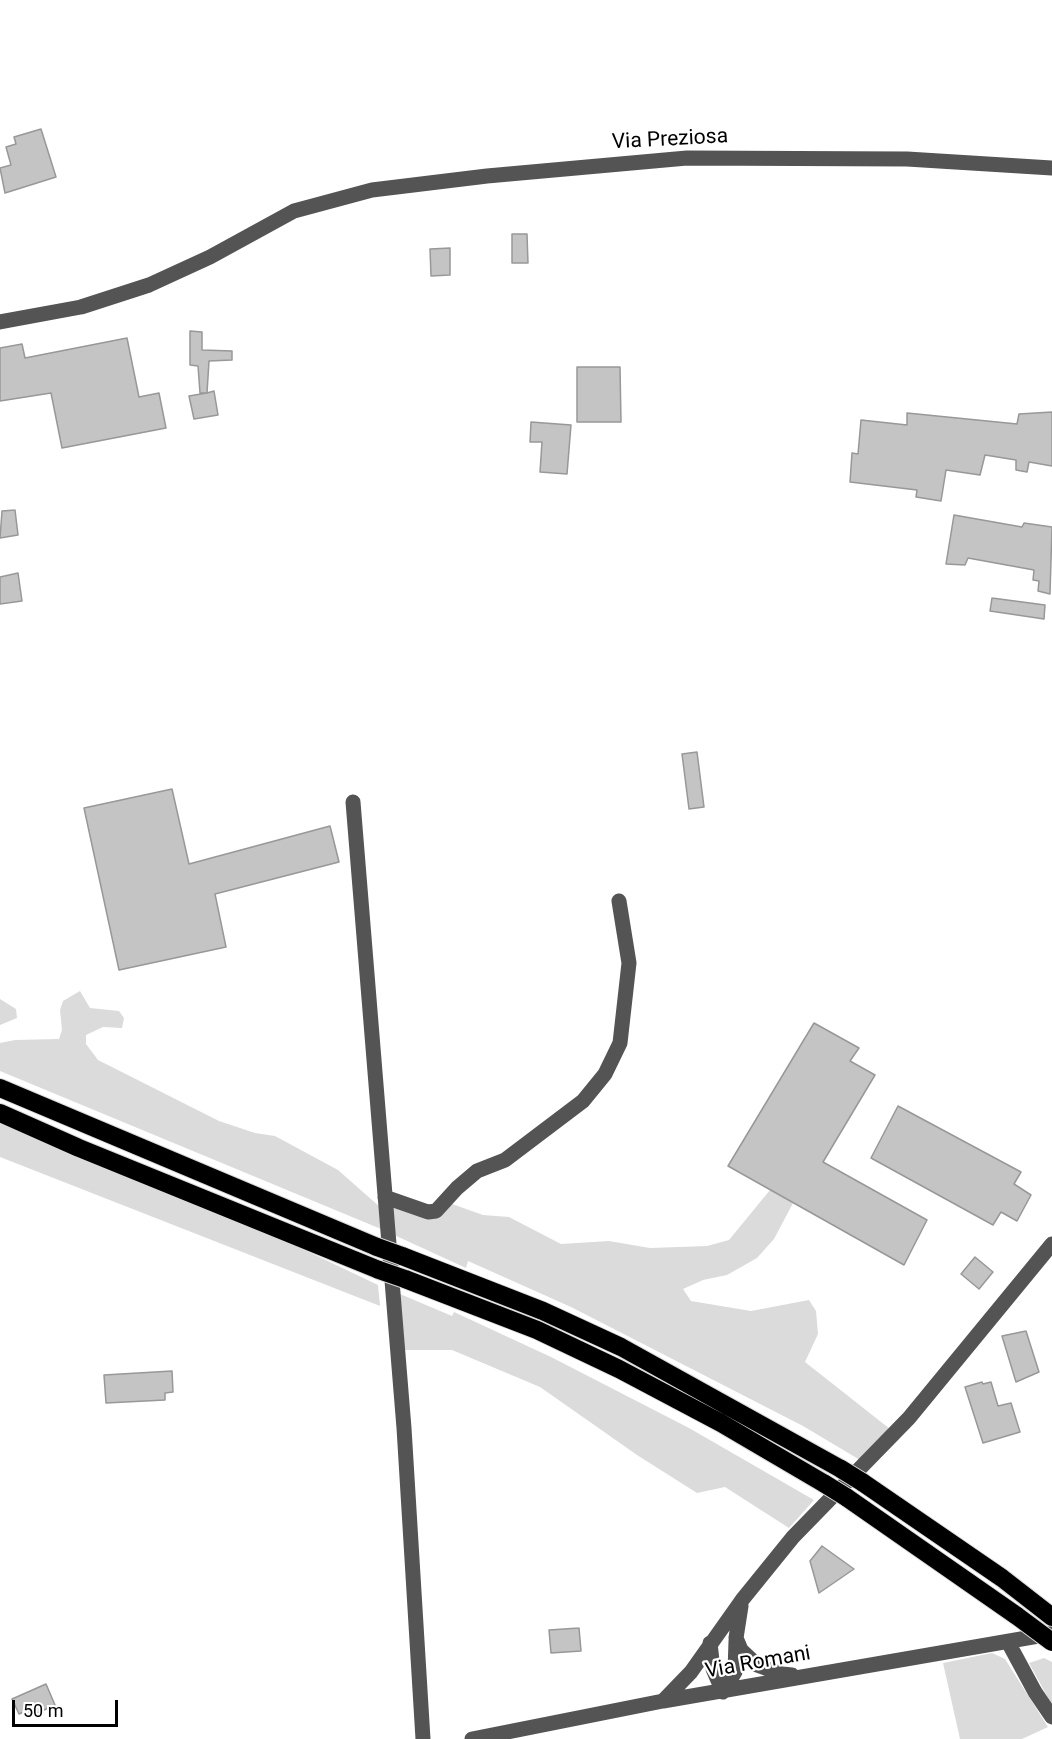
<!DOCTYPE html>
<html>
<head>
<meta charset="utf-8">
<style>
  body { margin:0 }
  #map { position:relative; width:1052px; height:1739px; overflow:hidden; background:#fff; font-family:Roboto,sans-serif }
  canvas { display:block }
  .scale { position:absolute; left:12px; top:1700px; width:106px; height:27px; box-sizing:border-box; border:3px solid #000; border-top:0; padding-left:8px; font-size:18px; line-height:21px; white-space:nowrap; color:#000; -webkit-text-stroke:4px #fff; paint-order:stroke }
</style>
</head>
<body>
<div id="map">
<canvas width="1052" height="1739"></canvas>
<div class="scale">50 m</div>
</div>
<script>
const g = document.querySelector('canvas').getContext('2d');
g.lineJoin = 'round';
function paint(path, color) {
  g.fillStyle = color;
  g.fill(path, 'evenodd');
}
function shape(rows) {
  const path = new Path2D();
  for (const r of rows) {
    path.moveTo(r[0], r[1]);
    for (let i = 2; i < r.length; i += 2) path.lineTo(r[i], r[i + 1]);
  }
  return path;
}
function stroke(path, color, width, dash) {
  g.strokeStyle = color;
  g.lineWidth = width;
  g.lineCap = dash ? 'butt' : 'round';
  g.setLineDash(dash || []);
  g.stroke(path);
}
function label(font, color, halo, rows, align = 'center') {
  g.font = font + ' Roboto,sans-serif';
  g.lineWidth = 4.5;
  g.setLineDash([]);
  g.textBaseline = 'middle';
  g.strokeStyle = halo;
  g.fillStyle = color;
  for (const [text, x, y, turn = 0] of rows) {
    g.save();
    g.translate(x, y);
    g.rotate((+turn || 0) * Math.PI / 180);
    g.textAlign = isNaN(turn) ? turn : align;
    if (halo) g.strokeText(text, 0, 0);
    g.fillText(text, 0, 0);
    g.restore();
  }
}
const green = shape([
  [80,991,90,1008,119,1011,124,1018,122,1028,103,1027,86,1035,86,1044,98,1060,219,1121,255,1133,275,1136,338,1170,380,1207,381,1229,0,1071,0,1043,15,1040,59,1039,62,1030,60,1010,63,1001],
  [0,999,16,1009,17,1018,0,1025],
  [0,1123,271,1234,378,1285,380,1306,0,1157],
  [770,1190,793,1203,774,1239,757,1258,727,1275,703,1280,683,1289,691,1301,751,1311,809,1300,816,1311,818,1334,805,1362,890,1429,860,1460,803,1426,571,1307,468,1261,466,1268,392,1234,391,1203,418,1213,452,1204,483,1215,509,1217,561,1244,609,1241,650,1248,707,1246,729,1240],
  [400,1294,452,1316,454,1312,551,1357,689,1428,814,1500,789,1528,725,1487,697,1493,637,1455,540,1387,452,1350,403,1350],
  [992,1653,1005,1659,1048,1727,1022,1739,960,1739,943,1663],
  [1044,1658,1052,1662,1052,1705,1029,1663]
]);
const building = shape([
  [41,129,56,177,5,193,0,168,11,165,6,147,16,144,14,137,41,129],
  [512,234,527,234,528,263,512,263,512,234],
  [450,248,450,275,431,276,430,249,450,248],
  [190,331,202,332,202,350,232,351,232,360,209,361,207,393,214,391,218,415,194,419,189,396,207,393,200,393,198,366,190,365,190,331],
  [127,338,139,397,159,393,166,428,62,448,51,393,0,401,0,348,22,344,25,358,127,338],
  [577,367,620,367,621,422,577,422,577,367],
  [1052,412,1052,466,1029,462,1027,472,1016,470,1016,460,985,455,980,475,946,470,941,501,916,497,917,490,850,482,852,453,858,454,861,420,907,425,907,413,1017,424,1019,414,1052,412],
  [531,422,571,425,567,474,540,472,542,442,530,442,531,422],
  [15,510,18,535,0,538,2,511,15,510],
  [954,515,1022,527,1024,523,1052,527,1050,594,1038,591,1039,581,1033,580,1034,570,968,558,965,565,946,564,954,515],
  [18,573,22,601,0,604,0,577,18,573],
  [992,598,1045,605,1044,619,990,611,992,598],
  [697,752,704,807,689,809,682,754,697,752],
  [172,789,189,864,330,826,339,862,215,894,226,947,119,970,84,808,172,789],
  [814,1023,859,1048,850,1061,875,1075,823,1162,927,1220,904,1265,728,1166,814,1023],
  [898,1106,1021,1172,1014,1184,1031,1195,1017,1221,1001,1212,993,1225,871,1158,898,1106],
  [975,1257,993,1272,979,1289,961,1274,975,1257],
  [1026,1331,1039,1372,1016,1382,1002,1336,1026,1331],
  [172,1371,173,1392,165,1393,165,1400,106,1403,104,1375,172,1371],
  [982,1382,983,1384,991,1382,998,1406,1011,1403,1020,1432,983,1443,965,1387,982,1382],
  [822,1546,854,1569,819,1593,810,1561,822,1546],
  [579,1628,581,1651,551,1653,549,1630,579,1628],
  [46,1684,55,1705,31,1716,28,1710,19,1714,12,1699,46,1684]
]);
const minor = shape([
  [0,322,81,307,149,285,210,257,294,211,372,190,487,176,687,158,907,159,1052,168],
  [353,802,404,1428,423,1739],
  [385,1197,428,1212,436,1211,457,1188,477,1171,505,1160,583,1101,605,1074,620,1043,629,963,619,901],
  [741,1606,736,1638,741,1650,757,1665,782,1674,792,1675],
  [1008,1642,1035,1692,1052,1717],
  [710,1643,713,1669,723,1692,735,1672,736,1641],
  [663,1701,691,1672,742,1600,793,1537,909,1418,1052,1244],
  [472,1739,663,1701,1050,1634]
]);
const highway = shape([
  [0,1088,377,1247],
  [0,1113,79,1148,379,1270],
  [402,1256,543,1311,621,1347,841,1469],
  [405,1279,537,1330,619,1369,721,1423,825,1484],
  [862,1482,1002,1578,1052,1617],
  [846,1497,1017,1616]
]);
const highwayBridge = shape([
  [377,1247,402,1256],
  [379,1270,405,1279],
  [841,1469,862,1482],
  [825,1484,846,1497],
  [1017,1616,1052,1642]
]);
const streetNames = [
  ["Via Preziosa",670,140,-3],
  ["Via Romani",758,1663,-10]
];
paint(green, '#dbdbdb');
paint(building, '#c4c4c4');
stroke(building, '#989898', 1.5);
stroke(highway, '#dbdbdb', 20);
stroke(minor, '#545454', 15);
stroke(highway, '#000', 18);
stroke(highwayBridge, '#dbdbdb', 20, []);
stroke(highwayBridge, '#000', 18);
label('21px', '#000', '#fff', streetNames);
</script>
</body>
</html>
